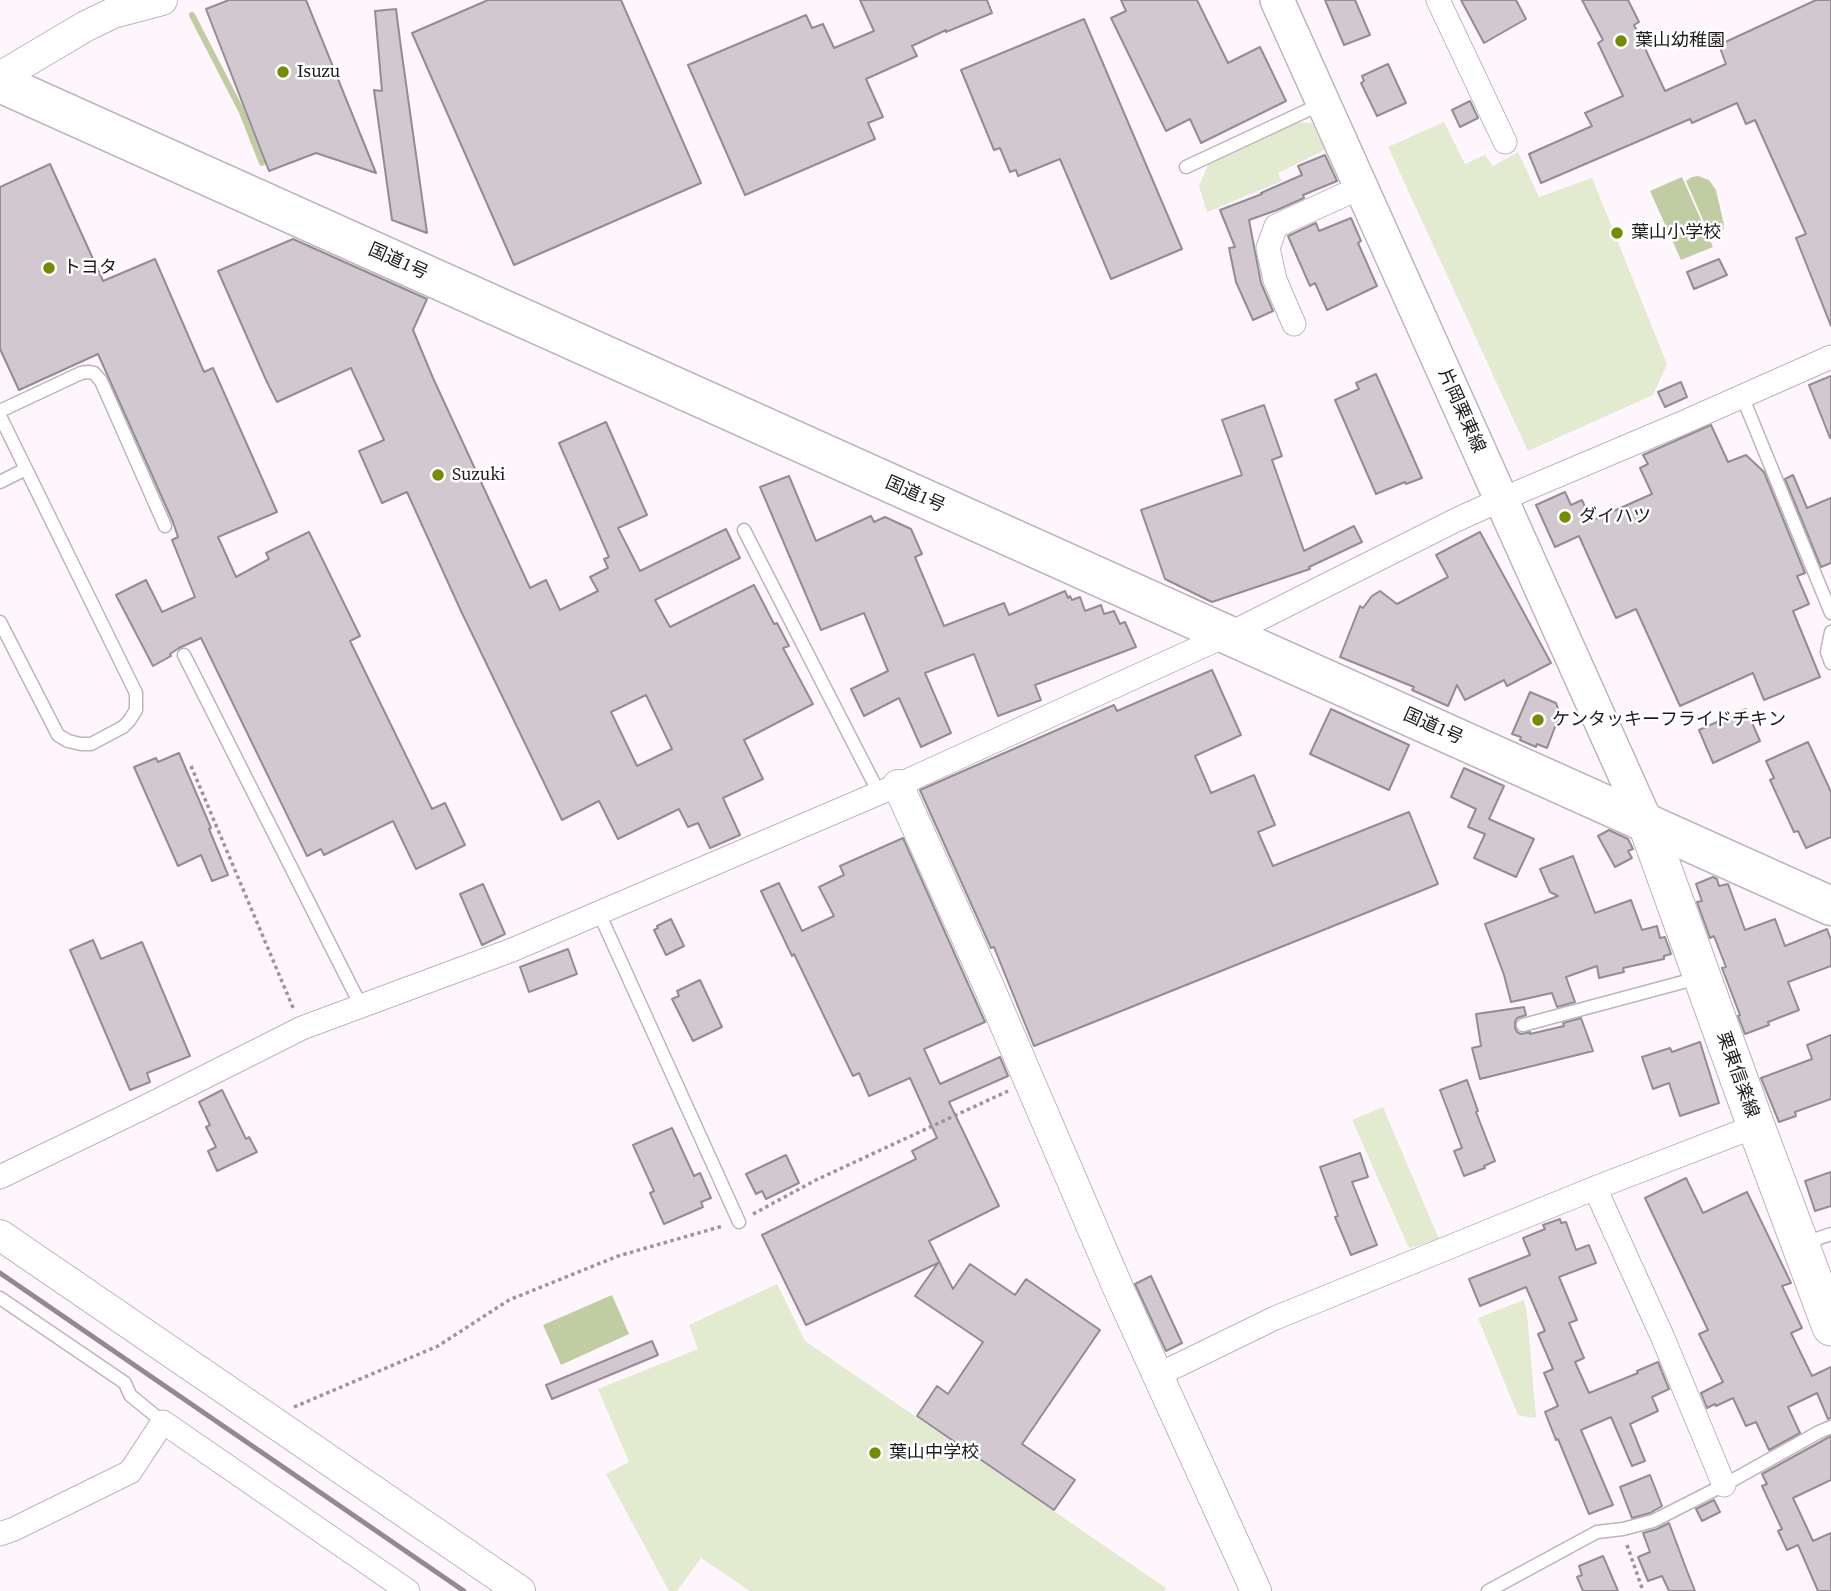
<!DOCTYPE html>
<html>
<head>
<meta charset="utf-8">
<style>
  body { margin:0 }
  canvas { display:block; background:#fff5fd }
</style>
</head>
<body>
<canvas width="1831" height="1591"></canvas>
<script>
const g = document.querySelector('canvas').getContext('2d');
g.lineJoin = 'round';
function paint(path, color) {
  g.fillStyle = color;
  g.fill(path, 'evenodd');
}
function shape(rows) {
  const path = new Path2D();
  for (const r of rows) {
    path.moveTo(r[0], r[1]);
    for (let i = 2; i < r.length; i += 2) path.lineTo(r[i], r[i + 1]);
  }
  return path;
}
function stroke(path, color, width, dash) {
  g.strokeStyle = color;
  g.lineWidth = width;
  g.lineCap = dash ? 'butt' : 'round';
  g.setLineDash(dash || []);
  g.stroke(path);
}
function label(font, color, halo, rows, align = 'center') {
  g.font = font + ' "Source Serif 4","Noto Sans JP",serif';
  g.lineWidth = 5;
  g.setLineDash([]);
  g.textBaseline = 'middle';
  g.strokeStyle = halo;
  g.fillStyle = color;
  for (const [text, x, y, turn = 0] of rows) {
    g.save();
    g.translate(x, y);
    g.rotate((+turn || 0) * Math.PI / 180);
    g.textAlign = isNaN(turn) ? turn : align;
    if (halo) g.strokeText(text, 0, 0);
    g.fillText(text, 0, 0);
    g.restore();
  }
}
const green = shape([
  [1295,122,1312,123,1325,150,1278,173,1282,181,1207,212,1199,186,1208,165],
  [1444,122,1465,164,1485,155,1493,166,1518,152,1539,197,1592,178,1667,364,1653,395,1528,451,1388,147],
  [1383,1107,1399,1145,1439,1239,1409,1248,1352,1120],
  [777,1284,805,1341,1166,1588,1164,1591,750,1591,701,1558,677,1591,669,1591,606,1474,629,1462,598,1389,698,1349,689,1325],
  [1524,1300,1527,1314,1536,1417,1534,1418,1518,1415,1478,1318]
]);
const water = shape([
  [1698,176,1709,180,1716,190,1724,225,1723,231,1717,238,1711,238,1686,181,1692,177],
  [1682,177,1713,247,1681,260,1650,191],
  [612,1295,629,1334,561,1365,543,1325]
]);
const stream = shape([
  [192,15,241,110,262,163]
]);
const building = shape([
  [229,0,306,0,376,173,316,153,269,171,206,9,229,0],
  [488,0,621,0,701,183,514,265,412,33,488,0],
  [860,0,987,0,992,13,946,32,946,30,912,46,917,56,866,79,883,117,868,123,875,139,745,195,688,65,806,15,812,28,823,24,834,48,874,31,860,0],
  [1121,0,1197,0,1228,63,1260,47,1286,101,1201,143,1190,119,1166,131,1111,18,1126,11,1121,0],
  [1325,0,1355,0,1370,35,1344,45,1325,0],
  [1461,0,1516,0,1526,19,1484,43,1461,0],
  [1582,0,1628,0,1639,22,1634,25,1665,91,1726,64,1719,45,1816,0,1831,0,1831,326,1796,238,1806,234,1755,120,1746,124,1737,103,1692,123,1690,119,1541,183,1529,154,1592,126,1585,113,1623,96,1598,43,1603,40,1582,0],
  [396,9,401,48,427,233,392,220,374,90,382,91,375,11,396,9],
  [1084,19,1182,249,1111,279,1060,159,1018,176,1016,170,1010,172,1000,148,994,150,961,70,1084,19],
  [1388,64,1406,103,1377,116,1361,83,1364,81,1362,76,1388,64],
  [1470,101,1478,118,1460,127,1452,110,1470,101],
  [1325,155,1337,181,1303,195,1304,198,1277,210,1249,220,1261,283,1273,311,1253,320,1236,282,1229,248,1235,247,1220,210,1262,194,1261,193,1302,175,1298,166,1325,155],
  [50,164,103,281,155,259,204,372,213,368,277,512,218,537,236,577,269,559,266,553,309,532,360,636,350,641,432,809,445,803,465,845,416,869,393,821,324,855,321,849,307,856,201,638,179,648,170,654,171,656,153,666,116,595,146,580,162,612,195,597,172,540,178,537,173,522,98,354,19,390,0,349,0,187,50,164],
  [1351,218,1361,241,1358,243,1377,286,1327,310,1315,283,1310,286,1288,236,1316,223,1319,231,1351,218],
  [293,239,427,299,413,330,433,378,530,588,546,580,560,610,598,591,590,577,608,568,604,559,609,557,559,443,606,422,647,515,618,528,640,571,726,529,740,558,655,600,670,627,754,585,774,624,777,623,789,646,783,648,813,704,744,740,763,779,723,798,740,835,710,848,698,823,688,827,679,809,618,839,599,801,562,820,461,611,407,492,382,503,359,451,384,440,351,368,277,402,266,380,218,271,293,239],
  [646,695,672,749,637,766,611,712,646,695],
  [1719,259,1727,275,1694,289,1687,272,1719,259],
  [1376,374,1422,478,1406,484,1405,482,1376,494,1335,400,1359,389,1356,383,1376,374],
  [1831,376,1831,438,1830,438,1809,385,1831,376],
  [1681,382,1687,397,1665,407,1658,392,1681,382],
  [1264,405,1282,456,1272,460,1304,551,1354,526,1362,542,1309,567,1310,569,1212,602,1165,579,1141,510,1242,475,1222,420,1264,405],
  [1711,425,1728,462,1746,455,1764,472,1805,573,1797,576,1809,604,1793,611,1820,677,1764,700,1753,673,1680,706,1636,609,1616,618,1579,536,1555,547,1536,505,1565,492,1571,505,1582,500,1591,521,1652,494,1640,468,1648,464,1643,455,1711,425],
  [1793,475,1807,508,1831,498,1831,563,1821,567,1785,479,1793,475],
  [789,476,816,541,871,516,874,522,885,517,911,529,922,554,915,557,944,626,1004,603,1009,615,1065,591,1068,598,1070,596,1072,600,1080,597,1085,611,1101,605,1104,614,1114,611,1120,624,1125,622,1136,647,1035,685,1041,700,998,716,974,654,925,673,951,733,921,747,899,698,864,716,851,689,888,671,864,613,821,630,760,487,789,476],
  [1480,532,1551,663,1507,686,1504,680,1465,700,1457,685,1448,706,1412,690,1414,687,1340,657,1360,606,1363,608,1372,596,1380,591,1397,604,1448,577,1436,555,1480,532],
  [1212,670,1241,735,1195,756,1211,793,1254,775,1275,825,1258,832,1273,866,1409,812,1438,884,1034,1046,994,947,991,948,920,790,1114,705,1117,711,1212,670],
  [1530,692,1556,703,1560,714,1547,748,1537,744,1536,747,1520,740,1521,737,1512,734,1530,692],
  [1331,709,1409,745,1389,790,1310,754,1331,709],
  [1746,709,1760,741,1713,763,1699,730,1746,709],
  [1808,742,1831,792,1831,837,1806,848,1798,831,1794,832,1770,780,1774,778,1766,761,1808,742],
  [179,753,211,828,209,829,228,875,212,881,201,855,178,866,134,767,156,758,158,762,179,753],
  [1464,768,1504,786,1489,819,1534,839,1516,877,1474,858,1485,834,1468,827,1476,809,1451,797,1464,768],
  [1609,830,1628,839,1633,849,1628,851,1632,858,1615,867,1598,836,1609,830],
  [903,838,985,1022,924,1049,940,1084,1000,1057,1008,1076,949,1102,999,1206,929,1241,953,1289,970,1264,1015,1295,1026,1279,1100,1330,1022,1444,1075,1480,1054,1510,917,1416,937,1386,948,1394,983,1342,915,1296,938,1263,806,1325,762,1235,916,1159,912,1151,937,1138,910,1078,869,1096,859,1073,853,1076,794,954,792,956,761,891,779,883,802,931,834,916,819,887,844,875,840,866,903,838],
  [1573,856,1595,913,1631,900,1642,930,1657,926,1660,938,1665,937,1671,954,1664,956,1664,959,1623,968,1624,972,1599,978,1597,966,1566,977,1575,1002,1557,1007,1552,993,1511,1002,1504,975,1485,924,1558,896,1550,892,1540,869,1573,856],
  [1713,877,1717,879,1719,886,1728,884,1745,930,1775,919,1785,946,1827,929,1831,940,1831,966,1788,982,1799,1010,1768,1022,1769,1025,1745,1034,1738,1016,1740,1015,1722,968,1726,967,1714,936,1710,938,1697,902,1702,901,1696,884,1713,877],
  [483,884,505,934,482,945,460,894,483,884],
  [671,919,684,946,666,955,654,930,658,928,657,926,671,919],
  [93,940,101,959,142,942,190,1056,147,1073,150,1082,130,1090,70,950,93,940],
  [568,949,577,974,529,992,520,967,568,949],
  [700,980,722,1027,693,1041,672,999,679,996,677,991,700,980],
  [1524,1007,1526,1015,1517,1018,1515,1022,1515,1028,1517,1032,1521,1034,1530,1032,1530,1034,1564,1026,1563,1023,1581,1018,1593,1051,1480,1079,1472,1048,1481,1046,1476,1014,1524,1007],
  [1831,1035,1831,1099,1795,1112,1796,1116,1779,1122,1761,1078,1812,1059,1807,1045,1831,1035],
  [1700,1042,1719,1103,1680,1116,1669,1083,1653,1089,1642,1057,1670,1048,1672,1052,1700,1042],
  [1467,1080,1478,1111,1476,1112,1495,1161,1484,1166,1485,1168,1464,1176,1454,1151,1462,1148,1440,1090,1467,1080],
  [222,1090,246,1139,249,1137,257,1152,217,1171,208,1151,216,1147,206,1127,210,1125,199,1102,222,1090],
  [672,1128,694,1176,700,1173,711,1198,701,1202,703,1207,664,1224,650,1193,654,1191,633,1145,672,1128],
  [1360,1153,1368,1177,1352,1182,1377,1245,1351,1255,1335,1217,1338,1216,1320,1167,1360,1153],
  [786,1155,799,1183,766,1199,762,1191,756,1194,746,1174,786,1155],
  [1831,1172,1831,1206,1815,1211,1805,1181,1831,1172],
  [1686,1178,1703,1213,1747,1192,1791,1283,1782,1286,1802,1328,1791,1333,1812,1376,1831,1367,1831,1418,1828,1419,1817,1393,1788,1407,1800,1433,1769,1450,1756,1422,1746,1426,1733,1398,1716,1406,1715,1404,1707,1408,1701,1393,1723,1382,1699,1334,1708,1330,1645,1198,1686,1178],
  [1560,1219,1561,1223,1566,1222,1576,1250,1589,1245,1596,1263,1559,1277,1577,1320,1569,1323,1584,1358,1575,1362,1589,1393,1638,1373,1637,1371,1658,1362,1669,1389,1652,1397,1658,1411,1630,1424,1645,1461,1632,1466,1611,1417,1581,1430,1613,1505,1589,1514,1558,1439,1556,1440,1545,1412,1558,1406,1544,1373,1553,1369,1538,1334,1545,1331,1526,1287,1480,1306,1469,1279,1530,1255,1523,1238,1545,1229,1543,1225,1560,1219],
  [1151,1276,1182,1343,1166,1351,1135,1284,1151,1276],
  [652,1341,658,1355,552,1399,546,1385,652,1341],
  [1831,1436,1831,1480,1793,1498,1813,1541,1831,1533,1831,1591,1818,1591,1798,1545,1787,1550,1778,1531,1782,1529,1762,1486,1767,1484,1762,1474,1831,1436],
  [1650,1475,1662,1506,1650,1513,1632,1518,1620,1487,1650,1475],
  [1714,1500,1720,1512,1702,1521,1696,1509,1714,1500],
  [1669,1523,1687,1571,1695,1591,1669,1591,1662,1576,1648,1581,1638,1557,1650,1552,1643,1533,1657,1529,1669,1523],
  [1603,1556,1618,1591,1583,1591,1577,1577,1582,1575,1579,1566,1603,1556]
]);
const path = shape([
  [191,766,294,1010],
  [753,1214,816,1180,1008,1091],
  [294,1407,438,1346,509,1300,618,1256,723,1226],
  [1627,1545,1643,1591]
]);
const service = shape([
  [1186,167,1323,103],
  [1742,396,1831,613],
  [0,411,81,373,88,372,94,373,101,381,165,526],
  [0,416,136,693,136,710,129,721,123,727,91,744,81,744,68,741,58,735,0,622],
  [0,482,26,469],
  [744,530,879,793],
  [1831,632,1827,652,1831,663],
  [184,655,361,1006],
  [599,913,739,1222],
  [1523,1025,1698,978],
  [1802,1244,1831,1234],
  [0,1298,125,1383,130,1395,163,1422],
  [1488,1591,1597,1532,1623,1529,1653,1521,1724,1485,1819,1432,1831,1427]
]);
const minor = shape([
  [1438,0,1505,142],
  [1294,324,1275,280,1268,248,1276,226,1361,187],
  [0,1177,151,1104,302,1028,512,950,898,785,1227,635,1456,520,1500,500,1682,423,1831,357],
  [1595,1188,1663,1338,1724,1485],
  [1158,1375,1275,1318,1595,1188,1756,1126],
  [0,1534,14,1529,130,1472,163,1422,408,1591]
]);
const tertiary = shape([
  [0,77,86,26,113,13,162,0],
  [898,785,989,987,1119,1290,1256,1591],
  [0,1235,520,1591]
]);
const secondary = shape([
  [1277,0,1646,822]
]);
const primary = shape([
  [1646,822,1756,1126,1831,1327]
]);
const trunk = shape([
  [0,83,1831,906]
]);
const rail = shape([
  [0,1273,464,1591]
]);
const markers = [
  [1621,41,7,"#748c00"],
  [283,72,7,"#748c00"],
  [1617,233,7,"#748c00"],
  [49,268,7,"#748c00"],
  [438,475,7,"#748c00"],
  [1565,517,7,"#748c00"],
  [1538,720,7,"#748c00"],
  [875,1453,7,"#748c00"]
];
const poiNames = [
  ["葉山幼稚園",1635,41],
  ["Isuzu",297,72],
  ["葉山小学校",1631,233],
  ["トヨタ",63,268],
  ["Suzuki",452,475],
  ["ダイハツ",1579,517],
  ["ケンタッキーフライドチキン",1552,720],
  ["葉山中学校",889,1453]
];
const streetNames = [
  ["国道1号",398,262,24],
  ["片岡栗東線",1461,411,66],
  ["国道1号",915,495,24],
  ["国道1号",1433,727,24],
  ["栗東信楽線",1737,1075,70]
];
paint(green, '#e2eacf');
paint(water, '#c0cda2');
stroke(stream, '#c0cda2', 6);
paint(building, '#d2c9d0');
stroke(building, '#958c93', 2);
stroke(service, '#beb5bc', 15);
stroke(minor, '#beb5bc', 25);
stroke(tertiary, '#beb5bc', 32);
stroke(secondary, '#beb5bc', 36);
stroke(primary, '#beb5bc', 39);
stroke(trunk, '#beb5bc', 41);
stroke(path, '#9b9499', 3.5, [3.5, 3.5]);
stroke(service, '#fff', 12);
stroke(minor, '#fff', 23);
stroke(tertiary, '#fff', 30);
stroke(secondary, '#fff', 33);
stroke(primary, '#fff', 37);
stroke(trunk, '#fff', 38);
stroke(rail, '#918a8f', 5);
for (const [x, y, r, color] of markers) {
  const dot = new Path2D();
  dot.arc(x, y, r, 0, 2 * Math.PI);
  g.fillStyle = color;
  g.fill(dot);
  stroke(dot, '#fff', 2.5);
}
label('18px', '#1d1a1c', '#fff', poiNames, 'left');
label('18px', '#1d1a1c', '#fff', streetNames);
</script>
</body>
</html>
